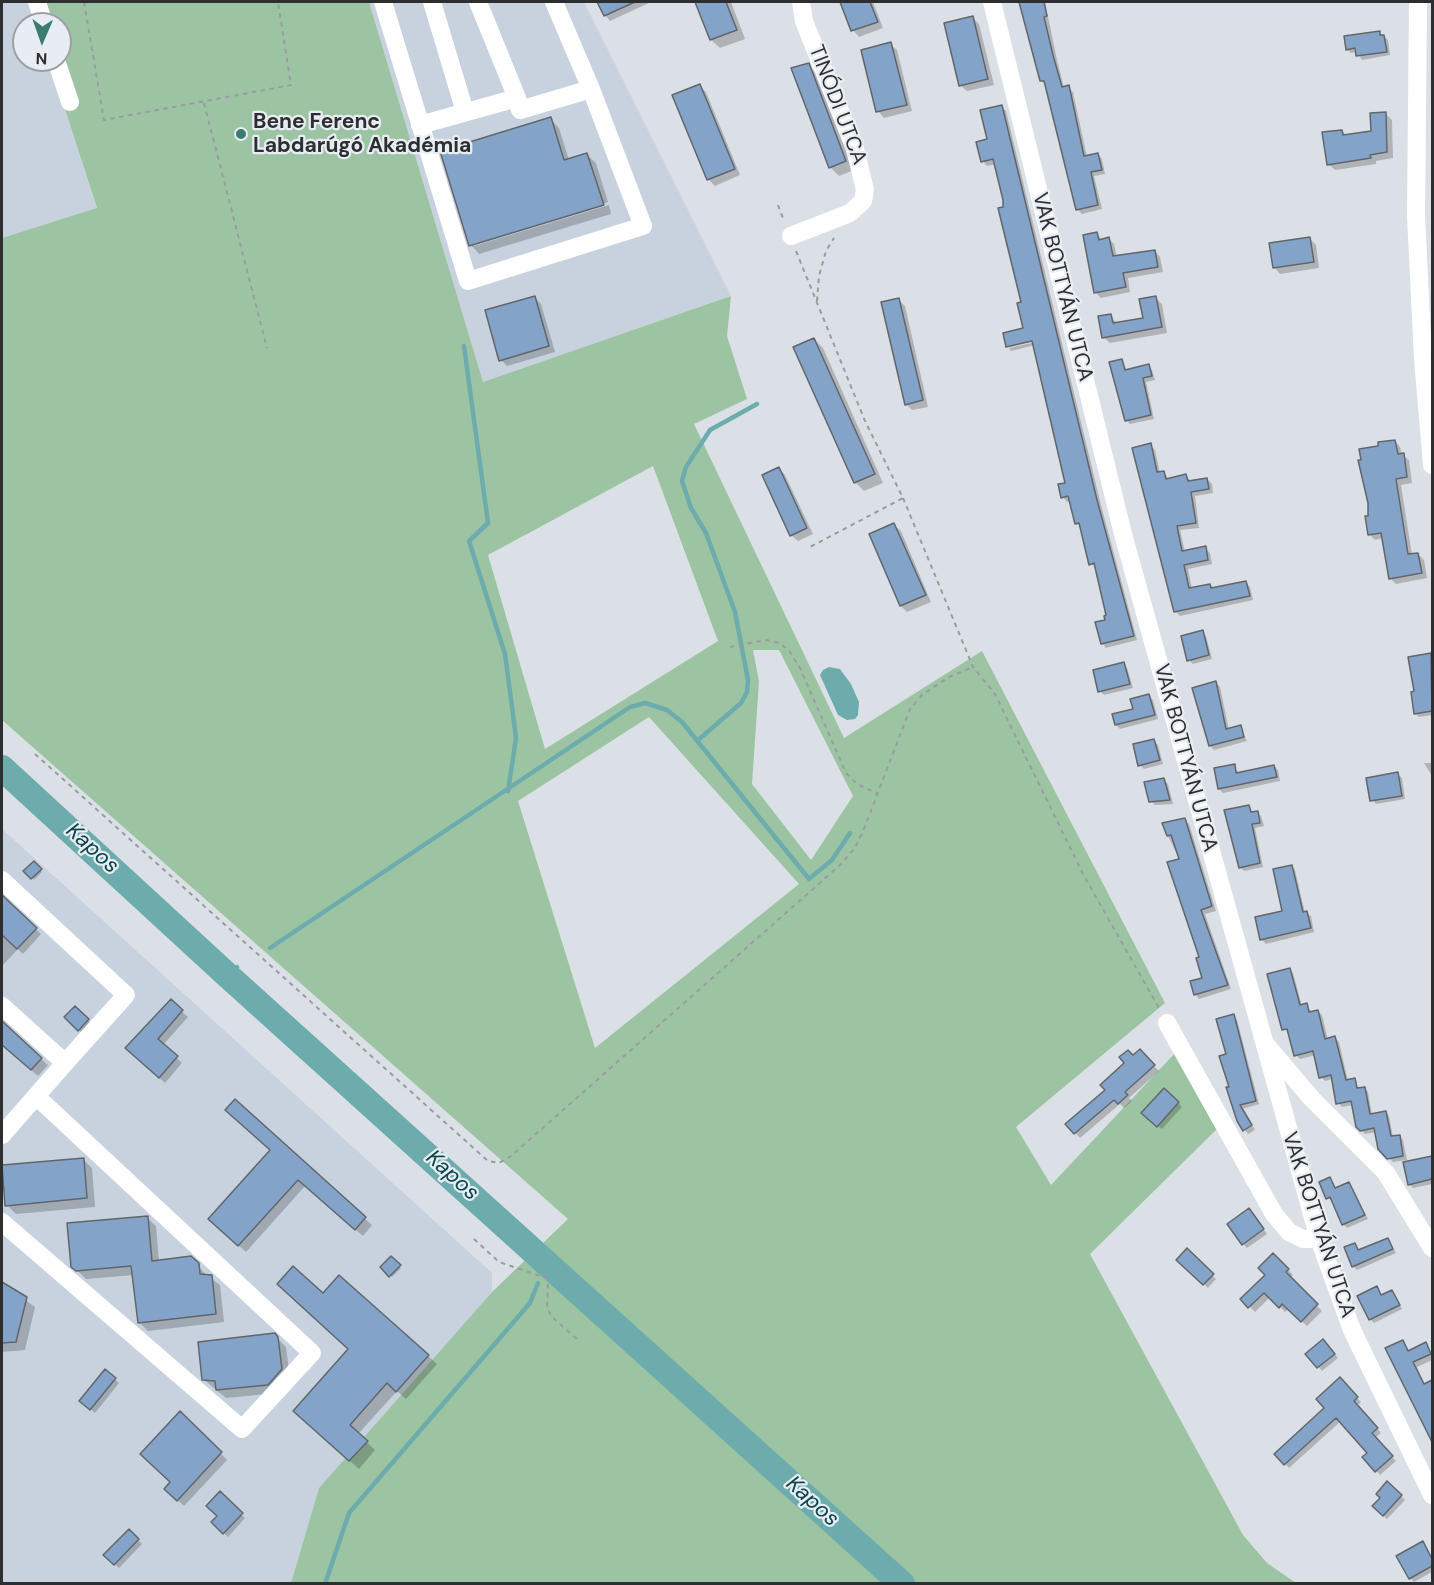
<!DOCTYPE html>
<html>
<head>
<meta charset="utf-8">
<style>
  body { margin:0 }
  #map { position:relative; width:1434px; height:1585px; overflow:hidden; background:#dbe0e7; font-family:"DM Sans",sans-serif }
  canvas { display:block }
  .frame { position:absolute; inset:0; border:3px solid #2c2e30; pointer-events:none }
  .north { position:absolute; left:12px; top:12px; width:60px; height:60px; box-sizing:border-box; background:#e8edf4; border:2px solid #9da1a6; border-radius:50%; rotate:182deg; font-size:16px; font-weight:700; line-height:24px; text-align:center; color:#2c2e30 }
  .north::after { content:''; display:block; margin:auto; width:21px; height:27px; background:#3a7d6f; clip-path:polygon(50% 0,100% 100%,50% 72%,0 100%) }
</style>
</head>
<body>
<div id="map">
<canvas width="1434" height="1585"></canvas>
<div class="frame"></div>
<div class="north">N</div>
</div>
<script>
const g = document.querySelector('canvas').getContext('2d');
g.lineJoin = 'round';
function paint(path, color) {
  g.fillStyle = color;
  g.fill(path, 'evenodd');
}
function shape(rows) {
  const path = new Path2D();
  for (const r of rows) {
    path.moveTo(r[0], r[1]);
    for (let i = 2; i < r.length; i += 2) path.lineTo(r[i], r[i + 1]);
  }
  return path;
}
function stroke(path, color, width, dash) {
  g.strokeStyle = color;
  g.lineWidth = width;
  g.lineCap = dash ? 'butt' : 'round';
  g.setLineDash(dash || []);
  g.stroke(path);
}
function label(font, color, halo, rows, align = 'center') {
  g.font = font + ' "DM Sans",sans-serif';
  g.lineWidth = 4.5;
  g.setLineDash([]);
  g.textBaseline = 'middle';
  g.strokeStyle = halo;
  g.fillStyle = color;
  for (const [text, x, y, turn = 0] of rows) {
    g.save();
    g.translate(x, y);
    g.rotate((+turn || 0) * Math.PI / 180);
    g.textAlign = isNaN(turn) ? turn : align;
    if (halo) g.strokeText(text, 0, 0);
    g.fillText(text, 0, 0);
    g.restore();
  }
}
const built = shape([
  [2,2,30,2,37,24,24,24,24,60,49,60,97,209,2,238],
  [369,2,584,2,731,296,483,382],
  [2,829,492,1273,492,1292,319,1488,291,1583,2,1583]
]);
const green = shape([
  [30,2,369,2,483,382,731,296,727,336,747,399,694,424,844,738,982,651,1165,1003,1016,1127,1051,1185,1176,1052,1217,1129,1090,1254,1243,1535,1267,1563,1296,1583,291,1583,319,1488,492,1292,568,1219,2,720,2,238,97,208,49,60,60,60,60,24,37,24],
  [653,466,718,641,545,749,488,555],
  [753,650,779,650,853,796,811,860,752,784,759,681],
  [649,717,799,884,595,1048,518,801]
]);
const water = shape([
  [829,667,840,669,851,684,859,702,858,715,855,719,847,720,838,715,820,675,823,670]
]);
const shadow = shape([
  [601,2,651,2,610,21,605,15],
  [696,2,731,2,745,39,720,48,711,40],
  [842,2,873,2,883,28,859,37,853,30],
  [1022,2,1045,2,1057,60,1064,88,1068,87,1073,92,1087,157,1098,154,1102,159,1105,174,1094,176,1102,209,1082,214,1077,209,1046,85,1042,81],
  [973,18,979,24,994,85,967,91,960,85],
  [1379,32,1388,40,1390,55,1362,60,1357,52,1351,53,1347,49],
  [890,44,897,50,912,111,884,118,878,111],
  [808,65,817,74,854,170,839,176,830,167],
  [699,86,706,92,740,175,715,186,708,179],
  [1002,107,1006,111,1101,505,1137,640,1106,648,1102,643,1097,623,1107,621,1106,617,1108,616,1097,567,1090,564,1081,527,1076,523,1071,501,1067,502,1063,497,1060,486,1067,484,1035,345,1011,351,1009,348,1040,341,1039,338,1008,345,1008,348,1004,334,1025,329,1018,304,1023,303,999,209,1004,208,1005,200,996,164,987,166,983,161,978,143,989,140,982,111],
  [1386,114,1392,120,1393,158,1376,161,1376,164,1335,170,1328,164,1342,131,1347,136,1372,133],
  [550,119,559,128,569,160,587,155,596,163,608,202,474,243,474,246,609,205,611,214,479,254,471,245],
  [1096,233,1102,240,1109,239,1114,244,1117,257,1155,251,1160,257,1163,272,1128,278,1130,292,1101,298,1095,292],
  [1309,238,1316,245,1319,268,1280,274,1274,267],
  [534,297,541,304,555,352,507,366,501,360],
  [1156,298,1162,304,1167,333,1110,343,1103,337,1111,316,1117,324,1145,319],
  [899,300,905,306,928,407,912,410,906,404],
  [814,339,823,348,883,483,864,491,855,482],
  [1122,360,1127,371,1148,366,1152,370,1155,380,1146,382,1154,419,1130,424,1126,420],
  [1395,441,1400,447,1402,455,1409,460,1412,483,1401,485,1412,555,1418,554,1424,560,1427,578,1396,584,1390,578,1383,538,1375,540,1369,534,1380,448],
  [1150,445,1155,450,1160,473,1164,472,1169,480,1186,475,1191,482,1207,479,1212,484,1213,493,1195,496,1199,528,1180,530,1185,552,1205,548,1210,553,1212,564,1188,569,1192,589,1210,585,1214,589,1246,582,1250,587,1253,600,1180,616,1175,611],
  [779,468,785,475,813,534,798,541,791,535],
  [894,525,901,531,931,602,907,612,901,606],
  [1202,632,1206,636,1212,659,1193,664,1189,660],
  [1431,655,1432,715,1419,717,1415,713,1416,693],
  [1123,664,1127,668,1133,688,1104,695,1100,691],
  [1216,683,1220,687,1229,730,1240,727,1247,741,1214,750,1210,746],
  [1149,696,1153,700,1158,719,1120,729,1116,725],
  [1154,741,1158,745,1163,764,1144,769,1140,765],
  [1424,763,1432,763,1432,776],
  [1234,765,1239,774,1274,766,1278,770,1280,781,1223,793,1219,789],
  [1398,774,1402,778,1405,799,1376,804,1372,800],
  [1164,780,1168,784,1173,804,1155,805,1151,801],
  [1249,807,1253,813,1257,812,1261,816,1264,826,1255,828,1263,867,1244,871,1240,867],
  [1185,820,1189,824,1216,911,1205,914,1231,989,1199,999,1195,994,1204,979,1201,958,1180,860,1168,836],
  [34,863,42,872,34,880,26,871],
  [1291,866,1295,870,1305,913,1311,916,1314,932,1266,944,1262,940,1257,918,1284,912],
  [2,897,41,934,23,954,18,949,2,966],
  [1289,969,1293,973,1302,1006,1307,1005,1312,1013,1318,1011,1322,1015,1328,1040,1335,1038,1339,1042,1348,1081,1354,1080,1359,1089,1364,1088,1368,1092,1372,1115,1385,1112,1389,1116,1393,1137,1399,1136,1403,1140,1407,1160,1393,1162,1379,1148,1377,1132,1365,1134,1357,1126,1353,1105,1342,1107,1338,1103,1333,1079,1325,1081,1321,1077,1316,1055,1300,1059,1296,1055,1290,1033,1284,1029],
  [171,1002,188,1017,163,1045,182,1063,165,1083,133,1054],
  [75,1008,92,1024,83,1034,66,1017],
  [1233,1016,1237,1020,1259,1104,1243,1109,1255,1130,1248,1134,1238,1120,1231,1088,1228,1055],
  [3,1024,48,1065,38,1076,2,1044],
  [1140,1051,1159,1071,1129,1098,1132,1101,1124,1108,1120,1104,1080,1138,1067,1124,1107,1090],
  [1164,1090,1182,1107,1162,1129,1143,1113],
  [235,1101,372,1225,363,1236,305,1186,246,1252,217,1226,272,1150],
  [1431,1158,1432,1184,1413,1188,1409,1184],
  [83,1159,92,1168,95,1207,16,1214,7,1205],
  [1330,1178,1337,1189,1348,1184,1352,1188,1368,1219,1347,1228,1343,1224,1333,1201,1327,1198],
  [1252,1214,1267,1234,1247,1248,1243,1244],
  [147,1218,156,1226,159,1261,191,1258,207,1276,220,1285,224,1322,148,1331,139,1322,134,1275,86,1279,73,1266],
  [1388,1240,1396,1253,1357,1270,1353,1266,1355,1244,1360,1251],
  [1187,1251,1216,1279,1208,1288,1178,1260],
  [1273,1255,1293,1275,1290,1278,1322,1311,1307,1326,1289,1309,1285,1312,1270,1297,1255,1312,1242,1299,1267,1275],
  [391,1258,401,1268,392,1277,382,1267],
  [340,1277,437,1364,406,1399,397,1391,358,1434,375,1450,359,1469,303,1419,350,1349,323,1295],
  [2,1284,35,1307,25,1350,2,1352],
  [1377,1288,1383,1296,1392,1291,1402,1309,1374,1323,1370,1319],
  [274,1335,286,1347,290,1378,277,1393,226,1398,203,1379],
  [1403,1342,1410,1352,1425,1344,1432,1354,1432,1360,1417,1367,1425,1385,1432,1382,1432,1439,1387,1349],
  [1327,1345,1338,1358,1322,1371,1308,1354],
  [106,1371,119,1383,95,1413,85,1404],
  [1340,1380,1361,1402,1357,1406,1381,1433,1375,1438,1396,1461,1380,1475,1364,1457,1369,1453,1341,1421,1289,1468,1276,1454,1326,1408],
  [180,1413,227,1460,184,1506,166,1489,172,1482],
  [1387,1483,1405,1500,1387,1519,1374,1506,1382,1498],
  [220,1494,245,1518,228,1537,213,1522,219,1516],
  [129,1531,142,1544,119,1568,106,1555],
  [1422,1543,1432,1559,1432,1572,1414,1582,1410,1578]
]);
const stream = shape([
  [464,346,488,523,469,541,505,654,516,738,508,791],
  [697,741,741,703,747,692,748,680,735,612,706,533,691,508,682,481,686,467,710,430,757,404],
  [270,948,630,707,645,703,667,710,682,722,809,879,832,860,850,833],
  [226,974,237,967],
  [543,1270,548,1263],
  [325,1584,349,1513,530,1303,538,1283]
]);
const river = shape([
  [2,768,226,974,902,1584]
]);
const building = shape([
  [597,2,635,2,604,16,597,2],
  [695,2,726,2,737,30,710,40,695,2],
  [840,2,870,2,878,22,851,31,840,2],
  [1019,2,1044,2,1047,16,1044,17,1053,55,1062,87,1069,85,1084,156,1098,153,1102,170,1091,172,1098,205,1076,210,1044,81,1040,81,1019,2],
  [973,16,988,79,959,86,944,23,973,16],
  [1380,31,1380,35,1384,35,1387,52,1356,56,1355,48,1346,50,1344,36,1380,31],
  [891,42,907,105,876,112,861,50,891,42],
  [809,63,846,161,829,168,791,68,809,63],
  [700,84,735,169,707,180,672,95,700,84],
  [1002,105,1097,500,1134,636,1101,644,1095,622,1105,620,1104,616,1106,615,1094,563,1089,565,1079,523,1075,524,1068,496,1061,498,1058,484,1065,483,1032,341,1006,347,1003,333,1023,328,1017,303,1021,302,998,208,1003,207,1003,200,993,159,981,162,976,142,987,139,980,110,1002,105],
  [1386,112,1387,152,1370,155,1371,158,1327,165,1322,132,1342,130,1343,135,1371,131,1370,113,1386,112],
  [551,117,564,160,587,153,604,205,469,246,440,151,551,117],
  [1097,232,1099,240,1109,237,1113,256,1155,250,1158,267,1123,273,1126,287,1094,293,1083,235,1097,232],
  [1310,237,1314,262,1273,268,1269,243,1310,237],
  [535,296,549,346,499,361,485,310,535,296],
  [1156,296,1162,327,1102,338,1098,316,1111,314,1113,323,1143,318,1139,299,1156,296],
  [899,298,923,400,905,405,881,302,899,298],
  [814,338,875,474,854,483,793,347,814,338],
  [1122,359,1125,370,1149,364,1152,376,1143,378,1151,415,1125,421,1109,362,1122,359],
  [1395,440,1398,454,1404,453,1407,477,1396,479,1408,554,1418,553,1422,573,1389,579,1381,533,1368,535,1365,516,1368,516,1368,503,1358,460,1361,460,1359,449,1378,446,1378,442,1395,440],
  [1151,443,1157,472,1164,471,1166,479,1186,474,1188,481,1207,478,1209,489,1191,492,1196,523,1177,526,1182,551,1206,546,1208,560,1184,565,1189,588,1210,584,1211,588,1246,581,1250,596,1174,612,1132,448,1151,443],
  [779,467,807,528,790,536,762,475,779,467],
  [894,523,926,595,900,606,869,534,894,523],
  [1203,630,1209,655,1187,661,1181,636,1203,630],
  [1431,653,1432,711,1414,714,1411,692,1414,691,1408,657,1431,653],
  [1124,662,1130,684,1098,692,1093,670,1124,662],
  [1216,681,1226,729,1241,725,1244,737,1209,746,1192,688,1216,681],
  [1149,694,1155,715,1115,725,1112,714,1133,709,1130,699,1149,694],
  [1154,739,1160,760,1138,766,1133,744,1154,739],
  [1235,764,1236,773,1274,765,1277,777,1218,789,1214,768,1235,764],
  [1398,772,1402,796,1370,801,1366,778,1398,772],
  [1164,778,1170,800,1149,802,1144,782,1164,778],
  [1249,805,1251,812,1258,811,1260,823,1252,824,1260,863,1239,868,1224,810,1249,805],
  [1185,818,1212,906,1201,910,1228,985,1194,995,1190,981,1202,978,1196,958,1199,957,1167,862,1179,859,1171,835,1167,836,1162,823,1185,818],
  [34,861,42,869,31,879,23,871,34,861],
  [1292,865,1303,912,1307,911,1311,928,1260,940,1255,917,1282,911,1273,869,1292,865],
  [2,895,37,928,17,949,2,935,2,895],
  [1290,968,1300,1005,1307,1003,1309,1012,1318,1010,1325,1039,1335,1036,1346,1080,1355,1078,1357,1088,1365,1087,1370,1114,1386,1111,1391,1136,1400,1135,1403,1156,1387,1159,1378,1149,1374,1128,1360,1131,1356,1127,1351,1101,1336,1104,1331,1075,1319,1078,1313,1051,1294,1056,1287,1029,1282,1030,1267,974,1290,968],
  [171,999,183,1010,158,1039,178,1056,159,1078,125,1048,171,999],
  [75,1006,89,1019,78,1031,64,1017,75,1006],
  [1234,1014,1256,1101,1240,1105,1252,1125,1243,1131,1237,1121,1226,1087,1229,1087,1219,1056,1226,1054,1216,1019,1234,1014],
  [2,1021,42,1058,31,1070,2,1045,2,1021],
  [1140,1049,1155,1065,1125,1092,1128,1095,1118,1104,1114,1100,1074,1134,1065,1124,1105,1090,1100,1085,1124,1063,1119,1057,1128,1050,1133,1055,1140,1049],
  [1164,1088,1179,1102,1157,1127,1141,1113,1164,1088],
  [235,1099,366,1217,355,1230,298,1180,238,1246,208,1219,270,1150,225,1110,235,1099],
  [1432,1156,1432,1179,1408,1185,1403,1162,1432,1156],
  [84,1158,87,1198,5,1206,2,1165,84,1158],
  [1330,1177,1335,1188,1349,1182,1365,1215,1342,1225,1330,1197,1326,1199,1319,1182,1330,1177],
  [1249,1208,1264,1229,1242,1245,1227,1224,1249,1208],
  [148,1216,152,1261,191,1256,199,1263,200,1274,212,1275,216,1314,138,1323,131,1266,76,1271,71,1267,67,1223,148,1216],
  [1388,1238,1393,1249,1352,1267,1344,1247,1355,1243,1358,1250,1388,1238],
  [1187,1248,1214,1274,1203,1285,1176,1260,1187,1248],
  [1273,1253,1289,1269,1286,1272,1318,1304,1301,1322,1282,1304,1279,1308,1264,1293,1248,1308,1240,1299,1265,1275,1258,1268,1273,1253],
  [391,1256,401,1265,389,1277,380,1267,391,1256],
  [293,1266,323,1293,339,1275,429,1355,396,1392,387,1383,350,1425,368,1441,349,1461,293,1411,348,1349,277,1284,293,1266],
  [2,1282,27,1297,16,1342,2,1343,2,1282],
  [1377,1286,1381,1295,1392,1290,1400,1305,1369,1320,1357,1296,1377,1286],
  [275,1333,278,1337,282,1369,268,1385,216,1390,215,1381,202,1380,198,1342,275,1333],
  [1323,1339,1335,1354,1317,1368,1305,1354,1323,1339],
  [1403,1340,1408,1351,1426,1342,1431,1354,1413,1362,1424,1384,1432,1380,1432,1442,1385,1348,1403,1340],
  [105,1369,116,1378,90,1410,79,1401,105,1369],
  [1340,1377,1358,1397,1354,1401,1378,1428,1372,1433,1393,1456,1375,1472,1362,1457,1367,1453,1336,1418,1284,1465,1274,1454,1324,1408,1316,1399,1340,1377],
  [180,1411,222,1452,177,1501,164,1489,170,1482,140,1454,180,1411],
  [1387,1481,1402,1495,1383,1516,1372,1506,1380,1498,1376,1494,1387,1481],
  [220,1491,243,1513,223,1534,211,1522,217,1516,206,1506,220,1491],
  [129,1529,139,1539,114,1565,103,1555,129,1529],
  [1423,1541,1432,1559,1432,1566,1409,1579,1396,1556,1423,1541]
]);
const path = shape([
  [84,2,104,120,291,85,278,2],
  [204,103,267,348],
  [778,205,784,221],
  [796,251,865,421,903,498,810,547],
  [817,301,819,276,826,251,834,238],
  [903,498,973,667,995,694,1083,874,1160,1010],
  [730,647,766,640,780,643,790,652,800,668,846,773,857,784,878,794],
  [35,754,488,1161,499,1163,511,1156,839,866,855,848,864,829,910,709,922,695,949,677,973,667],
  [474,1239,499,1262,546,1278,548,1283,547,1308,552,1317,578,1340]
]);
const minor = shape([
  [37,2,44,24],
  [383,2,468,281,643,226,591,89,554,2],
  [432,2,465,112],
  [992,2,1123,534,1319,1239,1352,1330,1432,1495],
  [1418,2,1416,216,1423,359,1432,465],
  [56,60,70,102],
  [517,98,520,110,591,89],
  [420,125,517,98,478,2],
  [791,236,850,213,863,201,865,190,855,149,804,21,801,2],
  [2,880,126,995,65,1063,2,1006],
  [1167,1023,1274,1214,1289,1232,1303,1239,1319,1239],
  [1268,1047,1312,1099,1386,1173,1432,1248],
  [2,1135,65,1063],
  [2,1222,242,1429,312,1353,37,1097]
]);
const markers = [
  [241,134,6,"#3a7d6f"]
];
const streetNames = [
  ["TINÓDI UTCA",837,105,69],
  ["VAK BOTTYÁN UTCA",1062,287,76],
  ["VAK BOTTYÁN UTCA",1185,758,75],
  ["VAK BOTTYÁN UTCA",1318,1225,72]
];
const poiNames = [
  ["Bene Ferenc",253,122],
  ["Labdarúgó Akadémia",253,146]
];
const waterNames = [
  ["Kapos",92,849,42],
  ["Kapos",452,1176,42],
  ["Kapos",812,1502,42]
];
paint(built, '#c8d2de');
paint(green, '#9dc4a2');
paint(water, '#6cacac');
paint(shadow, '#0003');
stroke(stream, '#6cacac', 4.5);
stroke(river, '#6cacac', 26);
paint(building, '#83a3c8');
stroke(building, '#61666c', 1.5);
stroke(path, '#989ca1', 2, [4.5, 4.5]);
stroke(minor, '#fff', 18);
for (const [x, y, r, color] of markers) {
  const dot = new Path2D();
  dot.arc(x, y, r, 0, 2 * Math.PI);
  g.fillStyle = color;
  g.fill(dot);
  stroke(dot, '#e8edf4', 2);
}
label('21px', '#2c2e30', '#e8edf4', streetNames);
label('bold 21px', '#2c2e30', '#e8edf4', poiNames, 'left');
label('italic 22px', '#0b4748', '#e8edf4', waterNames);
</script>
</body>
</html>
